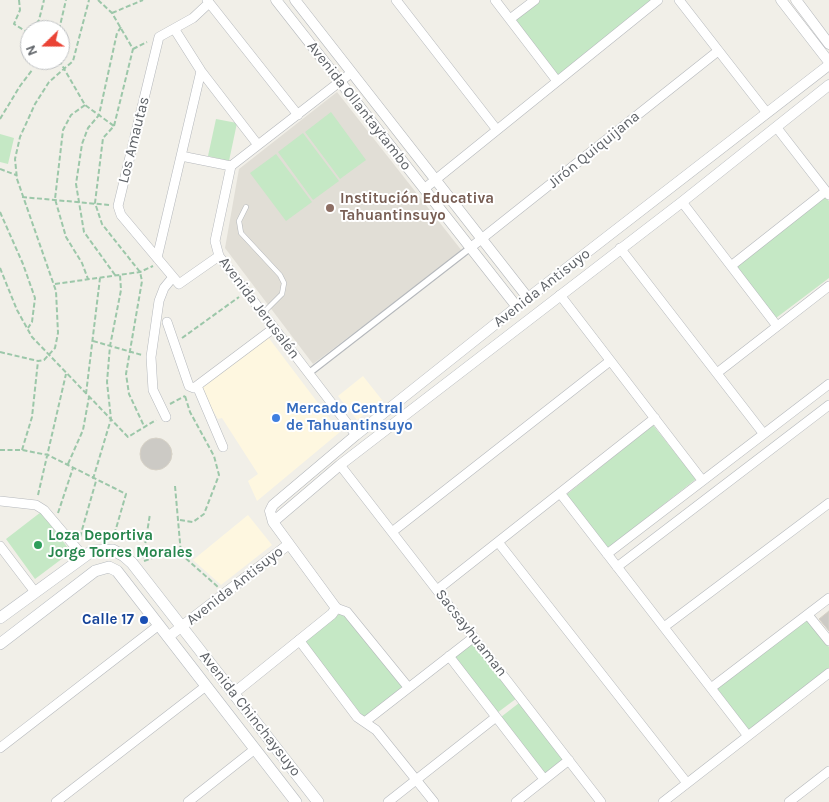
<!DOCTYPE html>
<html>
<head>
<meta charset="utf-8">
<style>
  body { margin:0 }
  #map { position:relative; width:829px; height:802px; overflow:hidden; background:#f1efe8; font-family:Karla,sans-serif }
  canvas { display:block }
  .north { position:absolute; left:20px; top:20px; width:50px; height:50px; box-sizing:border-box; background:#fff; border:1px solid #bfc1c3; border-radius:50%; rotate:248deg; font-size:14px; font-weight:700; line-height:20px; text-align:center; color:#5f6368 }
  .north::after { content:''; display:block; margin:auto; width:18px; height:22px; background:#ea4335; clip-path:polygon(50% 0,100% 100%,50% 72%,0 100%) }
</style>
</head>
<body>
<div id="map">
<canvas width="829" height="802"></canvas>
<div class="north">N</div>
</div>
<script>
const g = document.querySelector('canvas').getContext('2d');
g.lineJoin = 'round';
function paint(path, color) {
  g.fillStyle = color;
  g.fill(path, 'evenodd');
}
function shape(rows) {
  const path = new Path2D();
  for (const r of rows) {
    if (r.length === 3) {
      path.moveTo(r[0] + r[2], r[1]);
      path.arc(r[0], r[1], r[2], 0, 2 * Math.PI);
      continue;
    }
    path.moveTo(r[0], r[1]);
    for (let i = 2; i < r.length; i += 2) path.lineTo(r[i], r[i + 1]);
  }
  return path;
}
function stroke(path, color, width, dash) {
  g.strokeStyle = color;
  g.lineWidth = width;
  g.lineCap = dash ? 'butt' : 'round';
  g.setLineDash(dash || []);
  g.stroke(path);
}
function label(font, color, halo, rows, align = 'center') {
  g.font = font + ' Karla,sans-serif';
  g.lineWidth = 4;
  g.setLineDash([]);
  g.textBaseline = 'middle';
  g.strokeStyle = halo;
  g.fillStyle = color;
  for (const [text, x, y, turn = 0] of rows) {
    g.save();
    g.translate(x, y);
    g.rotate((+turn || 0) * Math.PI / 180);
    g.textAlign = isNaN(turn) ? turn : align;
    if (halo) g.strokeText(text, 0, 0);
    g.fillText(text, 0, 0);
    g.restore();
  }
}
const commercial = shape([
  [268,337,340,432,257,501,248,481,258,474,222,418,218,419,200,389],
  [363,376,382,400,357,420,338,396],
  [248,515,272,545,221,585,193,560]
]);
const education = shape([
  [337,92,462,251,313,364,225,248,239,169]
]);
const green = shape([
  [540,0,654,0,558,77,514,20],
  [331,112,366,160,340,179,305,132],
  [216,119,237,123,229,161,208,156],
  [303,133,339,181,313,200,278,152],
  [0,134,14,138,8,164,0,162],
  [276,154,312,202,286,221,250,173],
  [825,196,829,201,829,278,776,318,736,267],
  [653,425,696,479,608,548,566,495],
  [41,512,71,552,35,579,6,539],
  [343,611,403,687,364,718,304,641],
  [807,619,829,647,829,668,749,731,716,687],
  [473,641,517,698,497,713,453,657],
  [519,703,563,759,544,774,501,717]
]);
const building = shape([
  [156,454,16],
  [829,611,829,631,819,619,829,611]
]);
const path = shape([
  [19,0,20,10,14,24,30,34],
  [98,0,112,13,133,49,114,126,103,138,95,203,102,224,140,272,142,281,126,374,129,394,144,426],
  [112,13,143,0],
  [32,30,39,20,44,0],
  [59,30,66,0],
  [133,49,147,42],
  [59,60,85,105,114,126],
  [85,105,71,115,63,130,55,199,66,237,82,263,88,279],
  [0,119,20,86,33,69],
  [0,169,16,175],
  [22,197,109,205],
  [0,212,23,264,35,298,32,322,28,328],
  [0,268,17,310,32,337,128,437,156,420],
  [115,275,84,232,76,184,82,144,88,128,99,115,117,33,121,27],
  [55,284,140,272,153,266],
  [182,338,239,297],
  [93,341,142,355],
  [0,352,38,361,44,360,55,348,58,333,56,291,17,179,15,159,20,137,35,104,49,82,73,61,89,0],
  [86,394,100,278],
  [170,404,185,396],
  [0,450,22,450,48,455,126,494,113,539],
  [22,450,32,417,38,361],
  [68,464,83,430,89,397],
  [93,479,111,419,107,382,110,346,121,290,120,275],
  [175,486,181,554],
  [38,495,66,374],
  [58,513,73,468],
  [180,520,193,522,204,514,219,475,214,456,190,412,185,396],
  [80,537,96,481],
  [143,558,150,514],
  [144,561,167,553,181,554,218,587]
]);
const service = shape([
  [246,207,239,221,241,233,280,275,284,283,282,294,263,313]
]);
const pedestrian = shape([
  [309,373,470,248]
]);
const minor = shape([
  [207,0,298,115],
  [396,0,497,130],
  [495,0,557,81],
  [679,0,767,113],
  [209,3,193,18,159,37,118,206,121,215,179,284,219,256],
  [510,19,535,0],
  [175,30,201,71,258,145],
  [351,73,231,166,215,241,219,256,356,435],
  [777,128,829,195],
  [181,156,231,166],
  [424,189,658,0],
  [682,202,777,326],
  [470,248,718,51],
  [620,248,763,433],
  [157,258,201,71],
  [731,266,826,191],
  [560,295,702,480],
  [167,322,189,386,194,388,274,328],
  [717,373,829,286],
  [197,386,223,447],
  [166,417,153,390,151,357,159,301,164,288,173,277],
  [340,465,601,802],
  [560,493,748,736],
  [0,501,36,505,44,510,83,556],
  [392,532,610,361],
  [498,542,687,783],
  [0,546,35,592],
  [607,554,829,384],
  [617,567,829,405],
  [437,590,655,418],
  [336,608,347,612,408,687],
  [808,615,829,641],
  [664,627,829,503],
  [299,640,357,717,376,730,434,802],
  [449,656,544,779],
  [711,688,829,598],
  [366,721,474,637],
  [0,748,159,625],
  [56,802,206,686],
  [188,802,255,749],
  [388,802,496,717],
  [516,802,569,760],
  [663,802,829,673],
  [789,802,829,771]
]);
const tertiary = shape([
  [276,0,517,307],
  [295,0,528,298],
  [781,0,829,62],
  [796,0,829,44],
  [273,522,340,465,682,202,829,85],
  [168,637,289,544],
  [234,693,332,614,336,608,273,522,270,511,273,505,356,435,528,298,829,65]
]);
const secondary = shape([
  [0,618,92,551,113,550,124,556,132,563,318,802],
  [0,644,95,571,109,567,117,571,296,802]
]);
const markers = [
  [330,208,5,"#8d6e63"],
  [276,418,5,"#3f7fe0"],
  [38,545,5,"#2e9e5b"],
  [144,620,5,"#1a4fb4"]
];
const streetNames = [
  ["Avenida Ollantaytambo",359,106,52],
  ["Los Amautas",134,140,-76],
  ["Jirón Quiquijana",594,150,-39],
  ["Avenida Antisuyo",542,288,-38],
  ["Avenida Jerusalén",259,308,53],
  ["Avenida Antisuyo",235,586,-38],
  ["Sacsayhuaman",471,633,52],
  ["Avenida Chinchaysuyo",250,714,52]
];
const educationNames = [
  ["Institución Educativa",340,199],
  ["Tahuantinsuyo",340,216]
];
const shopNames = [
  ["Mercado Central",286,409],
  ["de Tahuantinsuyo",286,426]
];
const leisureNames = [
  ["Loza Deportiva",48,536],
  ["Jorge Torres Morales",48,553]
];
const transitNames = [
  ["Calle 17",134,620]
];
paint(commercial, '#fef7e0');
paint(education, '#e1ded6');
paint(green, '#c5e8c5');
paint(building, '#cccac5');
stroke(building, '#d6d1c6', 1);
stroke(service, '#b5b8bc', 5.5);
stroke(pedestrian, '#b5b8bc', 8);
stroke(minor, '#b5b8bc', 10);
stroke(tertiary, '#b5b8bc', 11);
stroke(secondary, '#b6babf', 12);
stroke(path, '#9cc7a9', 2, [5, 2.5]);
stroke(service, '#fff', 4.5);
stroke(pedestrian, '#fff', 6);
stroke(minor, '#fff', 9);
stroke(tertiary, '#fff', 10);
stroke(secondary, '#fff', 11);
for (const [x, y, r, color] of markers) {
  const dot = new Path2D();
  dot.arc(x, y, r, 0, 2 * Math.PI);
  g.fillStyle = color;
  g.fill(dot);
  stroke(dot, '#fff', 2);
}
label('15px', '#5f6368', '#fff', streetNames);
label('bold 15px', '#785e54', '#fff', educationNames, 'left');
label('bold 15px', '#366cbe', '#fff', shopNames, 'left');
label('bold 15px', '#27864d', '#fff', leisureNames, 'left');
label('bold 15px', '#164399', '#fff', transitNames, 'right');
</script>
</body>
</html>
